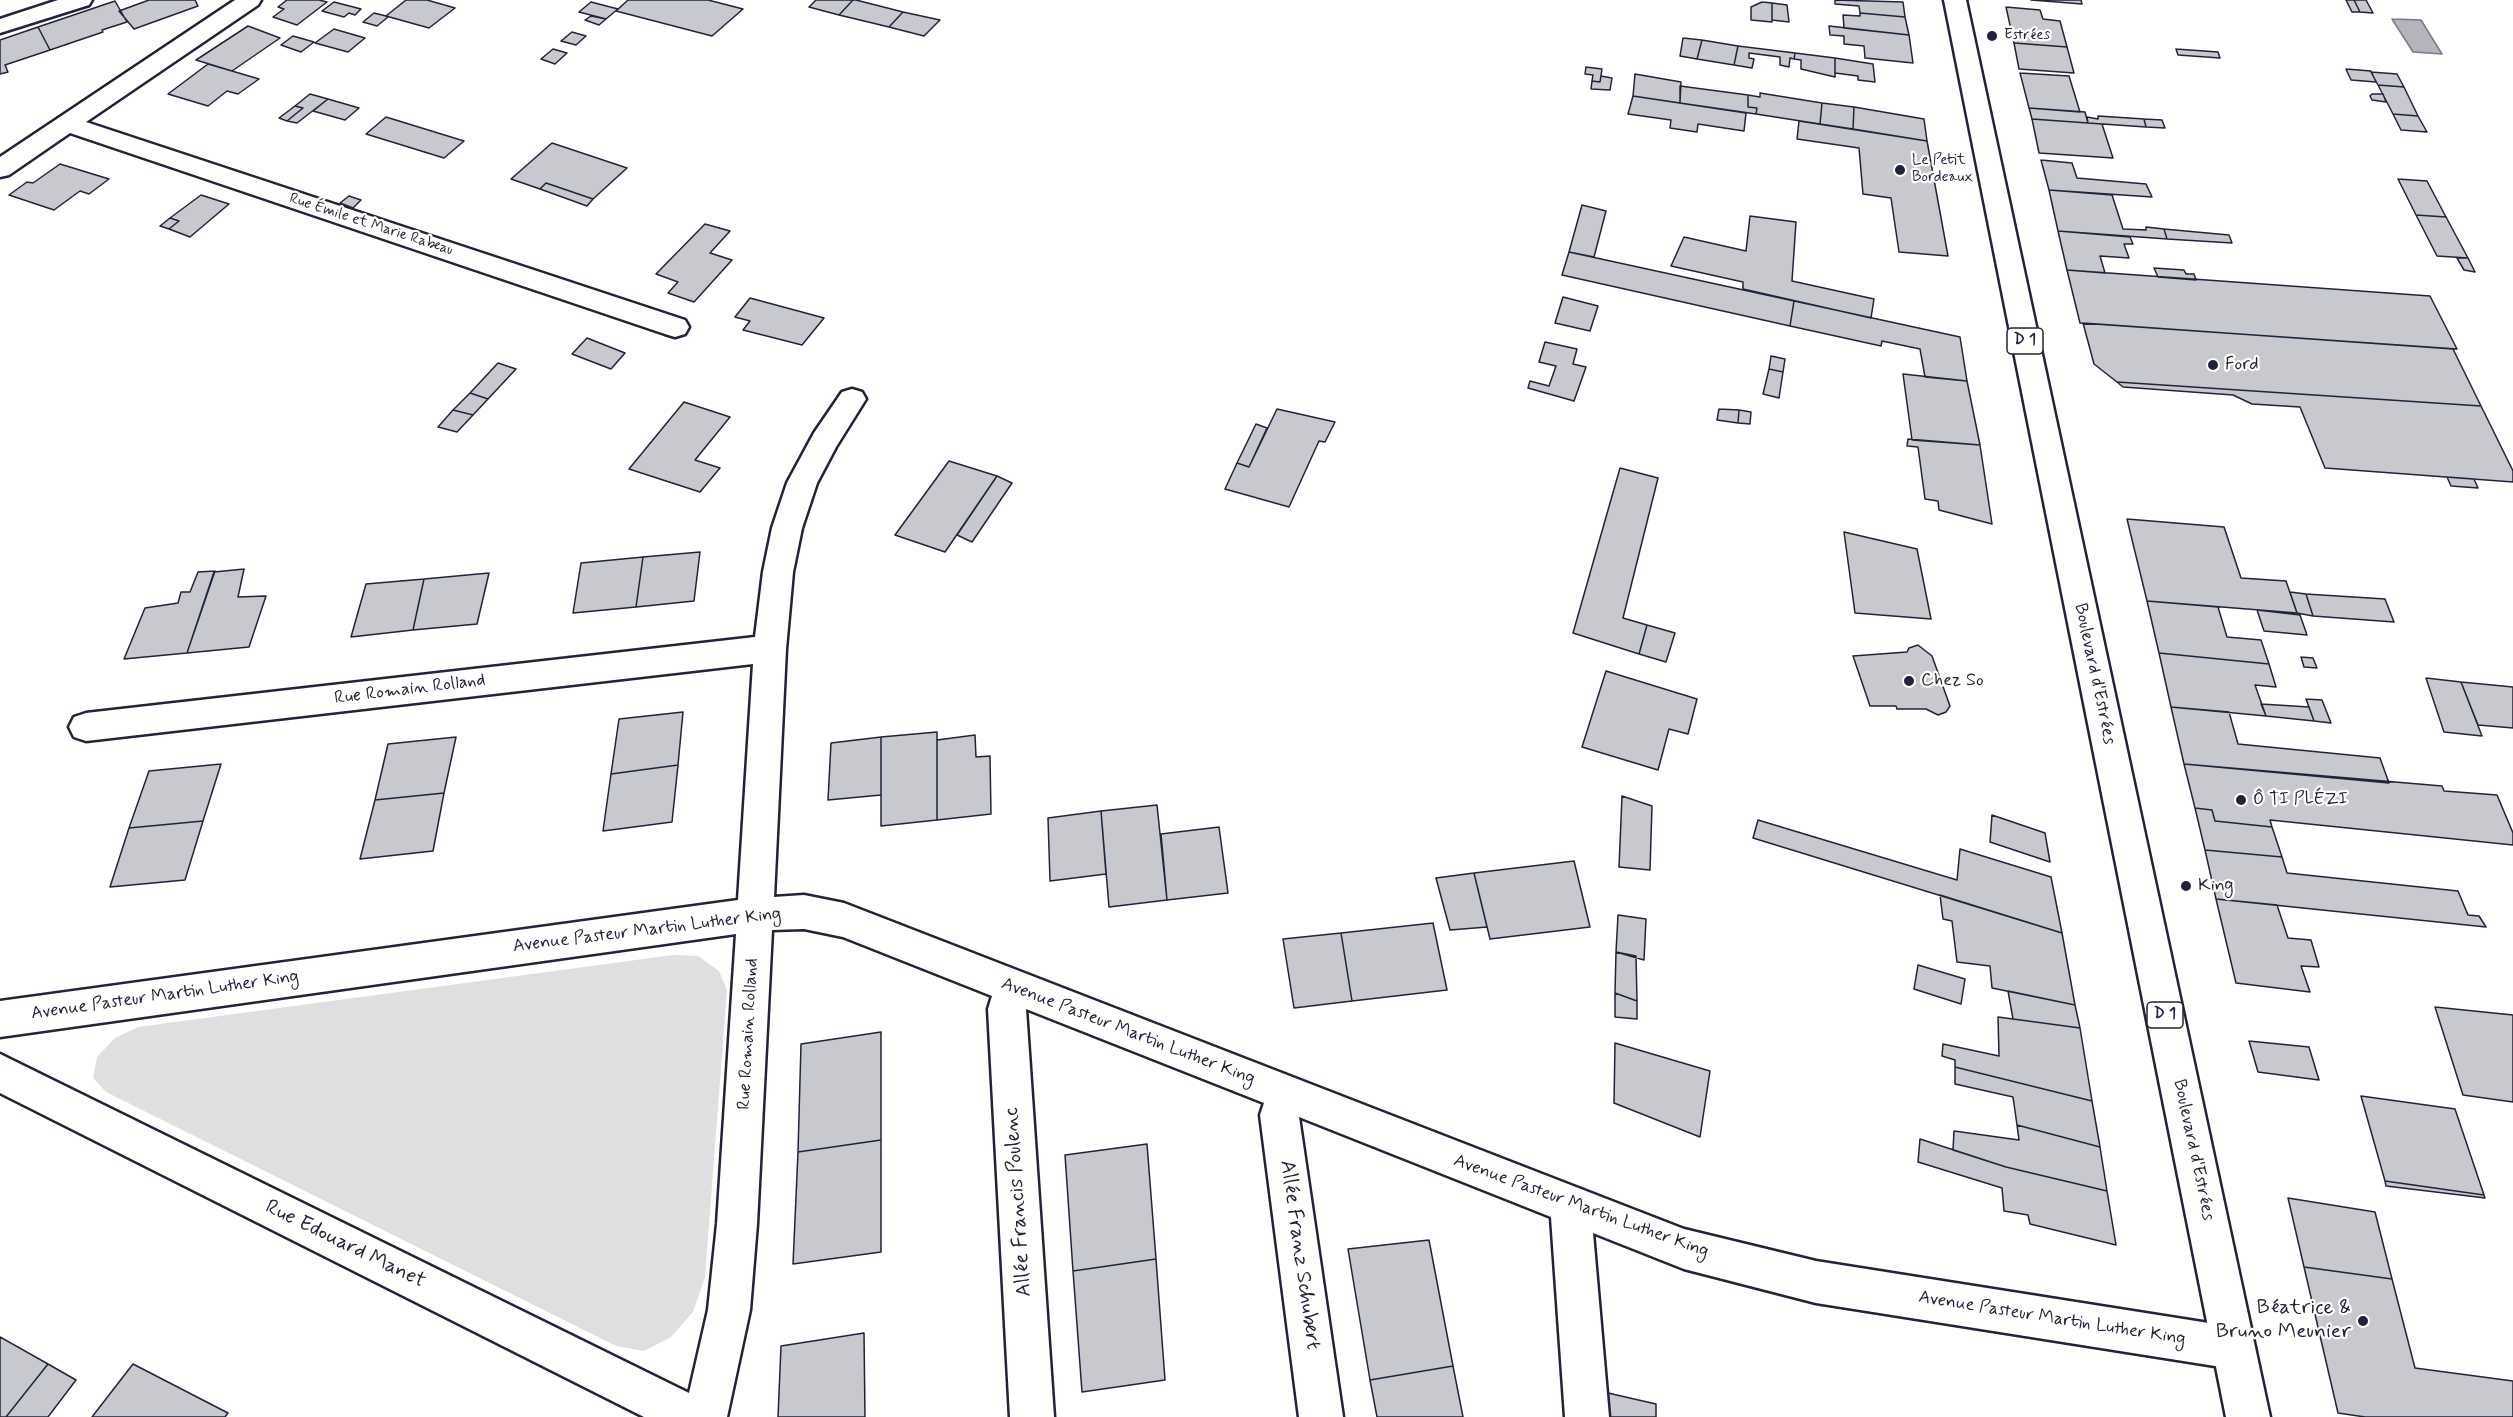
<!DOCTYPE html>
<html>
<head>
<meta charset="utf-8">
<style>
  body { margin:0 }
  canvas { display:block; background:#fff }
</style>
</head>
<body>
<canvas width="2513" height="1417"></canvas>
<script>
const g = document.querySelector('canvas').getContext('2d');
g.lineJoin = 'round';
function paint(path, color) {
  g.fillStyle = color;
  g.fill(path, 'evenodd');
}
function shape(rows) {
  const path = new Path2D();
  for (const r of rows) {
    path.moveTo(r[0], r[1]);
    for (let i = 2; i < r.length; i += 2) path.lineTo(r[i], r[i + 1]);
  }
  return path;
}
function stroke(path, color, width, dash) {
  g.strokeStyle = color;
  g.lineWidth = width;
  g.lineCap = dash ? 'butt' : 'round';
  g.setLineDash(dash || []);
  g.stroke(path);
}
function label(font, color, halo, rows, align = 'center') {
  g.font = font + ' Mynerve,sans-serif';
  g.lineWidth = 4.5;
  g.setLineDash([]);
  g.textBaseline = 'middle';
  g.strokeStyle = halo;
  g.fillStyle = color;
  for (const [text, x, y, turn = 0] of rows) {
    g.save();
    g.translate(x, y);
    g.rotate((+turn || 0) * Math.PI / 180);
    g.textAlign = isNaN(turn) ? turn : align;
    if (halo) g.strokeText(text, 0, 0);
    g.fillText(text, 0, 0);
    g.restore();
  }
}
const green = shape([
  [673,955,698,956,719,971,727,990,705,1277,693,1312,671,1337,644,1351,616,1346,106,1092,93,1078,97,1057,115,1038,138,1027]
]);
const water = shape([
  [2392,19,2421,20,2442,54,2413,52,2392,19]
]);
const building = shape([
  [149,0,195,0,198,6,134,29,119,11,149,0],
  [287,0,319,0,327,2,297,25,273,17,284,9,278,7,287,0],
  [406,0,427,0,455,8,429,28,386,16,406,0],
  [628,0,708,0,743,9,712,36,616,11,628,0],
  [816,0,853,0,839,15,809,7,816,0],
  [853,0,856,0,903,12,889,27,839,15,853,0],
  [1835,0,1903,2,1905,17,1860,13,1859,6,1835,4,1835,0],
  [2031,0,2081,0,2082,4,2057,2,2031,0],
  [2346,0,2354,0,2360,12,2352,12,2346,0],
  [2354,0,2366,0,2373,13,2360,12,2354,0],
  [115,1,127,22,102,30,103,32,50,50,38,27,115,1],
  [334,2,361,9,355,15,349,13,344,17,322,11,334,2],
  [591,2,618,9,606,19,579,12,591,2],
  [1762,2,1772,3,1772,22,1751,20,1751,7,1762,2],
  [1772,3,1787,5,1789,22,1772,20,1772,3],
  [2006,7,2040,10,2043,19,2060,21,2067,47,2014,43,2006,7],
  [903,12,940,20,924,36,889,27,903,12],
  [374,13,386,16,388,17,377,26,363,22,374,13],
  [1860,13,1905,17,1909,35,1844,28,1843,15,1860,16,1860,13],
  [591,16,606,19,599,25,585,20,591,16],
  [248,26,280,38,232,71,196,60,248,26],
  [1829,26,1909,35,1913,63,1865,58,1864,46,1844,44,1844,36,1830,35,1829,26],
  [38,27,50,50,5,65,8,72,0,74,0,40,38,27],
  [334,29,365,38,348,52,315,43,334,29],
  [572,32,586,36,576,45,561,41,572,32],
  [293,36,314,42,301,52,281,45,293,36],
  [1683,38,1702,40,1697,59,1680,56,1683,38],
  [1702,40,1738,46,1734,65,1697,59,1702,40],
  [2014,43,2067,47,2074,73,2019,69,2014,43],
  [1738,46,1795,53,1794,59,1790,58,1789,67,1780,65,1780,57,1749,53,1749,58,1754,59,1752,68,1734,65,1738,46],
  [553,49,567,53,555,64,541,59,553,49],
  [2176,49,2218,52,2220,58,2178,55,2176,49],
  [1795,53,1835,58,1835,77,1801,69,1801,60,1794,59,1795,53],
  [1835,58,1873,64,1875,82,1858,80,1858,76,1835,73,1835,58],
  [208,64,232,71,259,79,238,94,227,91,208,106,168,94,208,64],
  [1586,67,1602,69,1600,82,1592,81,1593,75,1585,74,1586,67],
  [2346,69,2371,71,2376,82,2351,80,2346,69],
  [2371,72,2397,74,2404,87,2378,85,2371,72],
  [2020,73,2069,76,2080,112,2029,108,2020,73],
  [1635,74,1681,82,1680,103,1633,96,1635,74],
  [1601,76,1612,78,1610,90,1591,89,1592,81,1600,82,1601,76],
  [2378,85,2404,87,2418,116,2393,114,2378,85],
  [1680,86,1748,95,1748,107,1757,108,1756,114,1680,103,1680,86],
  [1760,93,1822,103,1820,124,1756,114,1757,108,1748,107,1748,95,1760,97,1760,93],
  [310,94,328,99,297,123,287,121,303,108,295,106,310,94],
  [2372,94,2383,94,2386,102,2372,100,2370,96,2372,94],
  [1633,96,1746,113,1744,131,1698,124,1697,132,1670,128,1671,120,1628,114,1633,96],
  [328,99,359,108,345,120,313,111,328,99],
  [1822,103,1854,107,1853,129,1820,124,1822,103],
  [295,106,303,108,287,121,279,118,295,106],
  [1854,107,1924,119,1927,141,1853,129,1854,107],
  [2029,108,2085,112,2088,123,2032,119,2029,108],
  [2393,114,2418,116,2427,132,2401,130,2393,114],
  [2098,116,2144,119,2146,127,2088,123,2087,117,2098,119,2098,116],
  [386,117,464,141,444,158,366,134,386,117],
  [2032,119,2102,124,2113,158,2039,153,2032,119],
  [2144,119,2162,120,2165,128,2146,127,2144,119],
  [1799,121,1927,141,1948,256,1899,252,1891,198,1863,194,1859,148,1797,139,1799,121],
  [552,143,627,168,593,199,546,183,540,189,511,179,552,143],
  [2041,160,2072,163,2077,178,2146,184,2152,197,2049,190,2041,160],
  [60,164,109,179,89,194,80,191,54,210,9,195,27,182,33,183,60,164],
  [2398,179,2427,181,2446,217,2416,215,2398,179],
  [546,183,593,199,587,206,540,189,546,183],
  [2049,190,2112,195,2123,229,2146,230,2146,227,2164,229,2167,239,2058,231,2049,190],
  [201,195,229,204,190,237,169,229,179,221,170,218,201,195],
  [349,196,361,200,353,208,340,203,349,196],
  [1582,205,1606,211,1594,257,1569,252,1582,205],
  [2416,215,2446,217,2468,258,2437,256,2416,215],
  [1750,216,1796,222,1792,281,1874,299,1871,318,1743,289,1743,282,1671,266,1684,237,1746,251,1750,216],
  [170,218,179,221,169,229,160,226,170,218],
  [705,224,730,231,710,253,732,260,694,302,668,293,678,282,656,274,705,224],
  [2164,229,2229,235,2232,243,2167,239,2164,229],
  [2058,231,2130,237,2133,244,2124,244,2129,258,2100,256,2105,273,2067,270,2058,231],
  [1569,252,1794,301,1790,326,1562,275,1569,252],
  [2457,258,2468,258,2475,272,2464,270,2457,258],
  [2154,268,2184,270,2186,274,2194,274,2196,280,2158,277,2154,268],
  [2067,270,2430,296,2457,349,2080,323,2067,270],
  [1563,297,1598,306,1590,331,1555,323,1563,297],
  [750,298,824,318,802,345,743,330,750,321,735,317,750,298],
  [1794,301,1960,337,1967,381,1925,377,1920,349,1882,341,1881,346,1790,326,1794,301],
  [2083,323,2453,349,2481,406,2117,382,2094,364,2083,323],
  [587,338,625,353,611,369,572,354,587,338],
  [1545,342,1577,349,1573,364,1586,367,1574,401,1528,388,1530,381,1549,386,1556,366,1539,362,1545,342],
  [1771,356,1785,359,1783,372,1769,369,1771,356],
  [498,363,516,369,488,399,470,393,498,363],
  [1769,369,1783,372,1779,398,1763,394,1769,369],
  [1903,374,1967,381,1980,445,1912,440,1903,374],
  [2117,382,2481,406,2513,471,2513,482,2325,468,2300,407,2252,404,2233,395,2123,387,2117,382],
  [470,393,488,399,473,415,453,410,470,393],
  [684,402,730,417,695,460,720,468,700,492,629,469,684,402],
  [1277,409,1335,422,1325,442,1319,441,1289,507,1225,489,1237,463,1249,467,1277,409],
  [1719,409,1739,410,1738,423,1717,420,1719,409],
  [453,410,473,415,457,432,438,427,453,410],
  [1739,410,1751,412,1750,424,1738,423,1739,410],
  [1256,424,1267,428,1249,467,1237,463,1256,424],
  [1908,439,1980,445,1992,524,1939,510,1938,501,1925,499,1918,447,1907,446,1908,439],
  [949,461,997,476,945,552,895,535,949,461],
  [1620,468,1658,478,1623,618,1647,625,1639,654,1573,633,1620,468],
  [997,476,1012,483,972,542,957,535,997,476],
  [2447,477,2474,479,2478,488,2451,486,2447,477],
  [2127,519,2224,527,2241,578,2286,581,2297,613,2147,601,2127,519],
  [1844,532,1917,549,1931,619,1855,613,1844,532],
  [700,552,694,601,636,607,643,557,700,552],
  [643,557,636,607,573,613,581,563,643,557],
  [244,569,238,597,266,596,249,647,187,653,214,572,244,569],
  [215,571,187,653,124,659,145,608,178,603,181,592,190,592,198,572,215,571],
  [489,573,477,624,413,630,424,579,489,573],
  [424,579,413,630,351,637,366,584,424,579],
  [2290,592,2306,594,2313,616,2297,613,2290,592],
  [2306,594,2385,599,2394,622,2313,616,2306,594],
  [2147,601,2218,607,2227,637,2261,640,2269,664,2159,653,2147,601],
  [2257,610,2300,615,2307,635,2264,631,2257,610],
  [1647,625,1675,633,1666,662,1639,654,1647,625],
  [1918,645,1932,656,1950,706,1946,712,1938,715,1926,709,1897,709,1896,706,1870,706,1853,656,1907,652,1909,648,1918,645],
  [2159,653,2269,664,2276,687,2255,685,2266,716,2171,707,2159,653],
  [2301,657,2313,658,2317,668,2304,667,2301,657],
  [1606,671,1697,699,1688,734,1669,729,1658,770,1582,747,1606,671],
  [2426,678,2461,682,2482,736,2444,732,2426,678],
  [2461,682,2513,687,2513,728,2478,725,2461,682],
  [2306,699,2322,700,2331,723,2314,721,2306,699],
  [2261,704,2309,707,2314,721,2266,716,2261,704],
  [2171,707,2229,712,2238,744,2380,758,2389,783,2184,764,2171,707],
  [683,712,678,765,611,774,619,719,683,712],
  [937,732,937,820,881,826,881,737,937,732],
  [975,735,976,757,990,756,991,814,937,820,937,740,975,735],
  [456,737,444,793,375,800,388,744,456,737],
  [881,737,881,795,828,800,831,743,881,737],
  [221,764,203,821,129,828,149,771,221,764],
  [2184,764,2442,786,2444,791,2497,795,2513,833,2513,845,2270,820,2272,827,2215,821,2212,810,2195,808,2184,764],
  [678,765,672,822,603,831,611,774,678,765],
  [444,793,433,851,360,859,375,800,444,793],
  [1622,796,1652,806,1650,870,1619,867,1622,796],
  [1157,805,1167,900,1109,907,1101,811,1157,805],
  [2195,808,2212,810,2215,821,2272,827,2282,857,2205,850,2195,808],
  [1101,811,1106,874,1050,881,1048,818,1101,811],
  [1992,815,2045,833,2050,862,1990,842,1992,815],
  [1758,820,1957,880,1960,849,2051,877,2062,933,1753,838,1758,820],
  [203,821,185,880,110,887,129,828,203,821],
  [1219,827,1228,893,1167,900,1161,834,1219,827],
  [2205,850,2282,857,2287,873,2458,891,2468,915,2479,916,2486,927,2216,899,2205,850],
  [1574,861,1590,927,1490,939,1474,873,1574,861],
  [1474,873,1487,927,1450,930,1436,878,1474,873],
  [1940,895,2062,933,2075,1005,1992,988,1990,966,1957,962,1952,921,1943,919,1940,895],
  [2216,899,2277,905,2288,938,2311,940,2319,967,2301,966,2310,992,2236,983,2216,899],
  [1618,915,1646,919,1644,960,1616,952,1618,915],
  [1433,923,1447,990,1352,1001,1341,933,1433,923],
  [1341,933,1352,1001,1294,1008,1283,939,1341,933],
  [1616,952,1636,956,1637,1001,1615,993,1616,952],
  [1918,965,1965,979,1961,1004,1914,989,1918,965],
  [2008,991,2075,1005,2080,1028,2013,1019,2008,991],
  [1615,993,1637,1001,1637,1019,1615,1017,1615,993],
  [2435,1007,2513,1015,2513,1102,2463,1095,2435,1007],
  [1998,1017,2080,1028,2092,1101,1955,1067,1955,1060,1942,1056,1943,1044,1999,1056,1998,1017],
  [881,1032,881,1140,798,1152,801,1044,881,1032],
  [2249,1041,2309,1047,2319,1080,2258,1072,2249,1041],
  [1615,1043,1710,1071,1700,1137,1614,1103,1615,1043],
  [1955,1067,2092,1101,2100,1147,2017,1125,2013,1097,1955,1084,1955,1067],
  [2361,1096,2455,1109,2484,1195,2385,1181,2361,1096],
  [2017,1125,2100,1147,2107,1191,2006,1167,1953,1150,1954,1131,2019,1140,2017,1125],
  [1920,1139,2006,1167,2107,1191,2116,1245,2030,1224,2028,1215,2004,1211,2002,1188,1918,1162,1920,1139],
  [881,1140,881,1252,793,1264,798,1152,881,1140],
  [1147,1144,1156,1259,1073,1271,1065,1155,1147,1144],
  [2385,1181,2484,1195,2485,1198,2386,1186,2385,1181],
  [2288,1198,2375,1212,2392,1279,2304,1267,2288,1198],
  [1429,1240,1453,1366,1370,1380,1348,1249,1429,1240],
  [1156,1259,1165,1380,1082,1392,1073,1271,1156,1259],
  [2304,1267,2392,1279,2415,1368,2513,1381,2513,1417,2365,1417,2338,1413,2304,1267],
  [864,1333,865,1417,778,1417,781,1346,864,1333],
  [0,1337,48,1364,6,1417,0,1417,0,1337],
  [48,1364,76,1380,48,1417,6,1417,48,1364],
  [133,1364,228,1413,225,1417,92,1417,133,1364],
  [1453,1366,1463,1417,1377,1417,1370,1380,1453,1366],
  [1608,1393,1656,1404,1656,1417,1607,1417,1608,1393]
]);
const minor = shape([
  [58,0,92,0,89,5,0,33,0,19,58,0],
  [235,0,261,0,258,5,86,122,685,320,689,327,685,334,675,337,665,334,70,133,9,175,0,177,0,157,235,0],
  [852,389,862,392,866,399,836,447,817,483,802,528,793,572,786,649,774,897,804,895,844,903,1684,1229,1816,1261,2234,1327,2249,1333,2255,1348,2249,1363,2234,1369,1816,1303,1684,1269,1593,1233,1609,1417,1565,1417,1551,1217,1299,1117,1343,1417,1299,1417,1260,1115,1264,1103,1026,1009,1054,1417,1010,1417,988,1009,992,996,843,937,804,929,772,930,757,1224,750,1310,727,1417,644,1417,0,1093,0,1054,689,1393,708,1310,717,1224,736,934,0,1037,0,1001,738,900,753,664,86,741,74,737,69,727,74,717,86,713,755,637,763,572,772,528,787,483,814,433,842,392,852,389]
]);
const major = shape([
  [1944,0,1966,0,2270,1417,2226,1417,1944,0]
]);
const markers = [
  [1992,36,6,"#22223b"],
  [1900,170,6,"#22223b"],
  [2213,365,6,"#22223b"],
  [1909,681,6,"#22223b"],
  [2241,800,6,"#22223b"],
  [2186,886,6,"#22223b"],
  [2363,1321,6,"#22223b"]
];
const farPoinames = [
  ["Estrées",2004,36],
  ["Le Petit",1912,161],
  ["Bordeaux",1912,178]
];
const farStreetnames = [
  ["Rue Émile et Marie Rabeau",371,225,18]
];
const shields = [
  [2025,341,36],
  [2165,1015,36]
];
const shieldNames = [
  ["D 1",2025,341],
  ["D 1",2165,1015]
];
const poiNames = [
  ["Ford",2225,365],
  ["Chez So",1921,681],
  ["Ô TI PLÉZI",2253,800],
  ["King",2198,886]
];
const streetNames = [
  ["Boulevard d'Estrées",2094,674,78],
  ["Rue Romain Rolland",410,690,-7],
  ["Avenue Pasteur Martin Luther King",647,931,-7],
  ["Avenue Pasteur Martin Luther King",165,996,-8],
  ["Avenue Pasteur Martin Luther King",1128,1032,21],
  ["Rue Romain Rolland",749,1034,-87],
  ["Boulevard d'Estrées",2193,1150,78],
  ["Avenue Pasteur Martin Luther King",1581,1207,20],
  ["Avenue Pasteur Martin Luther King",2052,1319,9]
];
const nearStreetnames = [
  ["Allée Francis Poulenc",1019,1202,-94],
  ["Rue Edouard Manet",345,1245,26],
  ["Allée Franz Schubert",1299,1255,82]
];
const nearPoinames = [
  ["Béatrice &",2351,1309],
  ["Bruno Meunier",2351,1333]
];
paint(green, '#dfdfe2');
paint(water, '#b4b4bc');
stroke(water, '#7a7a88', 1.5);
paint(building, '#c8c8cf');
stroke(building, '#22223b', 1.5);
stroke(minor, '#22223b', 5);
stroke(major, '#22223b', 5);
paint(minor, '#fff');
paint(major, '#fff');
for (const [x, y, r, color] of markers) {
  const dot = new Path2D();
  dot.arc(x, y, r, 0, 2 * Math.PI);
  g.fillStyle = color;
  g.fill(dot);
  stroke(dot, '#fff', 2);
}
label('15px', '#22223b', '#fff', farPoinames, 'left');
label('15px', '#22223b', '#fff', farStreetnames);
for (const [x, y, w] of shields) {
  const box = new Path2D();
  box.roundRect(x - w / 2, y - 13, w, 26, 4.5);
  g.fillStyle = '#fff';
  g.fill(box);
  stroke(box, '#22223b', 1.5);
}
label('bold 16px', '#22223b', null, shieldNames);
label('18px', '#22223b', '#fff', poiNames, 'left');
label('18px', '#22223b', '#fff', streetNames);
label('21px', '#22223b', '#fff', nearStreetnames);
label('21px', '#22223b', '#fff', nearPoinames, 'right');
</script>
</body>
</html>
